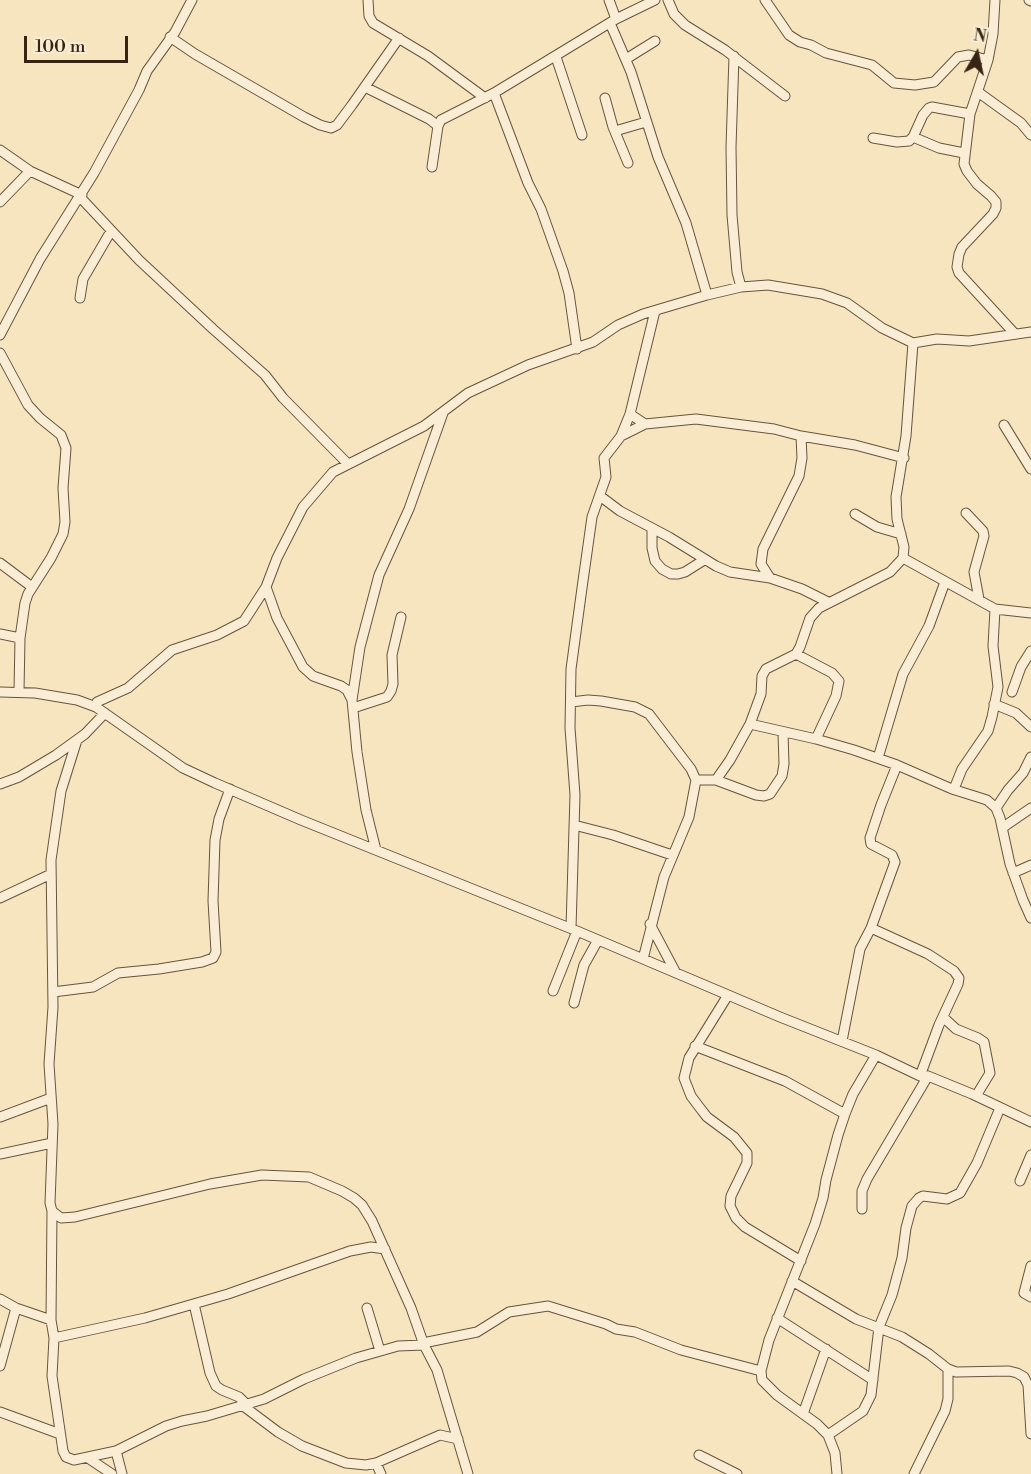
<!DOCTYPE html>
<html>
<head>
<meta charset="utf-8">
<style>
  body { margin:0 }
  #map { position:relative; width:1031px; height:1474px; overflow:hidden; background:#f6e5bf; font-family:"Libre Bodoni",serif }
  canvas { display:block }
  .north { position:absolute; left:947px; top:24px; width:60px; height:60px; -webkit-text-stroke:4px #f9eed5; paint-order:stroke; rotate:9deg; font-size:16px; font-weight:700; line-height:24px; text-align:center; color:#382412 }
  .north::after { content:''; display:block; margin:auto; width:21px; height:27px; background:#382412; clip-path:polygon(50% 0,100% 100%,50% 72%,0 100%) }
  .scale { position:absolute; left:24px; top:36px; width:104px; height:27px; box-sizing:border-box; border:3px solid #382412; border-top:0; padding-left:8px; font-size:18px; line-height:21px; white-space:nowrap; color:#382412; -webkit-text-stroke:4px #f9eed5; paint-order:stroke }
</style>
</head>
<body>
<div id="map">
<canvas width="1031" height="1474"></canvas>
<div class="north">N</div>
<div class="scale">100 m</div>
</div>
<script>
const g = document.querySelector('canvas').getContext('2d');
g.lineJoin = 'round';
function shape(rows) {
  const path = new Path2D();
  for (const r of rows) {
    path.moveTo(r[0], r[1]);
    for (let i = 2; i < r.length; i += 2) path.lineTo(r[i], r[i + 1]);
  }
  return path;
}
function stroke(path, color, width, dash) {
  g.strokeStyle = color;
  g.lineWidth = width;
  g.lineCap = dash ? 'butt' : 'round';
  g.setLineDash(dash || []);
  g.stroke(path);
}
const minor = shape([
  [368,0,369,16,373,23,428,56,485,98],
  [609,0,616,19],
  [668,0,674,14,685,25,725,50,785,96],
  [765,0,789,35,800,42,811,45,826,53,872,65,894,83,915,85,934,82,958,57,969,55,988,60],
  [995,0,993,34,988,60,970,114,964,164,967,171,977,184,991,196,996,202,996,208,993,214,962,247,959,254,957,267,959,273,1015,334],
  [1029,0,1031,1],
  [610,23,631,72,658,157,686,223,707,295],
  [170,37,195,54,304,117,320,125,331,128,337,125,352,105,399,38],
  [734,56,731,147,732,215,737,272,741,287],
  [556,57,582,135],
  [626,59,655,41],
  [365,87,429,119,438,126],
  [978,92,1021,123,1031,135],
  [494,93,528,183,541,209,563,271,569,293,577,349],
  [605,98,613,127,628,163],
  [615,131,646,122],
  [913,137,939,148,964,153],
  [873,138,897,142,909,141,913,137,923,115,929,108,932,107,970,114],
  [0,150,30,171,82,195],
  [432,167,438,126,441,120,494,93,616,19,655,0],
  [80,197,139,260,213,329,265,375,283,398,347,463],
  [0,202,30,171],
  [80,298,83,279,111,231],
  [0,335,40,259,94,173,139,90,147,71,175,32,192,0],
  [0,353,28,405,40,418,61,435,66,448,63,488,65,522,63,534,51,558,28,594,25,603,20,638,19,691],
  [630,414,645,424,696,419,774,429,801,436,855,445,904,458],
  [1004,425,1031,469],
  [621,436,645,424],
  [600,496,620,511,669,537,716,566,730,572,770,578,802,589,828,602],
  [966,513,983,531,984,536,974,572,979,599],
  [855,514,877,527,901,534],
  [652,528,652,548,655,561,662,569,671,574,678,574,685,572,704,560],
  [903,558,995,609,1031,613],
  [0,563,32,587],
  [770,578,761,564,763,549,799,476,802,458,801,436],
  [266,587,277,618,303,667,313,676,341,686,347,690,352,700,357,752,366,810,376,850],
  [0,634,20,638],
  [796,654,832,673,839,681,836,696,816,739],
  [0,692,35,693,77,700,96,707,183,768,215,783,301,820,577,931,780,1017,876,1055,920,1076,928,1076,972,1094,1031,1122],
  [1012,692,1021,667,1031,651],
  [352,700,360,647,379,575,409,509,443,413],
  [571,702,588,700,601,701,635,707,649,714,691,769,696,780,689,817,664,877,643,959],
  [994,704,1016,713,1031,727],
  [96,707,97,702,128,688,172,650,217,635,244,621,266,587,277,558,303,507,333,472,424,426,468,393,528,365,593,342,618,325,643,314,707,295,741,287,768,285,822,294,847,303,882,328,913,343,937,339,969,341,1031,332],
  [353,708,387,697,391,691,393,684,392,655,401,617],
  [750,724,816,739,854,750,897,765,952,789,987,800,996,808,1000,818,1010,864,1023,900,1031,918],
  [77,740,61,791,51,860,53,1007,49,1064,53,1124,50,1203,52,1211,61,1218,75,1217,210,1184,262,1175,309,1177,342,1191,354,1198,362,1205,372,1221,411,1308,424,1345,437,1370,468,1474],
  [878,758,903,674,929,626,945,582],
  [696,780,716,780,756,795,764,796,770,794,782,776,784,764,783,733],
  [716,780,730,760,750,724,761,694,762,676,766,669,796,654,800,647,810,618,819,608,890,572,903,558,904,547,897,519,896,497,906,436,913,343],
  [0,784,19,777,56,755,85,734,105,713],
  [954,789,962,769,988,731,992,717,998,687,993,646,995,609],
  [996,808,1008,790,1023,773,1031,757],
  [574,825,613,835,672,855],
  [1002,828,1031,808],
  [1013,873,1031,865],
  [0,898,51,874],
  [650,924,676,973],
  [571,928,575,795,570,728,571,669,582,588,592,517,606,477,604,458,621,436,630,414,655,311],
  [871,928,928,954,954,971,959,978,958,984,939,1025,920,1076],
  [553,991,577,931],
  [53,992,93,987,118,973,159,969,202,962,213,958,216,952,213,901,215,840,219,819,230,789],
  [728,995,689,1058,684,1078,691,1096,700,1108,707,1117,734,1137,747,1153,747,1163,731,1196,730,1206,736,1218,745,1227,801,1261],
  [574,1003,584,965,598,940],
  [943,1017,956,1029,978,1038,984,1042,990,1073,976,1096],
  [842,1041,860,949,871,928,895,862,892,855,871,844,870,838,881,805,897,765],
  [695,1046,785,1081,845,1114],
  [0,1117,51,1098],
  [0,1154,52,1143],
  [1020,1181,1031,1155],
  [862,1209,862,1191,867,1179,928,1076],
  [52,1211,51,1320,54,1338,52,1376,63,1451,66,1457,74,1460,116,1451,166,1426,182,1421,207,1416,264,1399,304,1379,356,1358,398,1346,424,1345],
  [1031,1266,1024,1293,1031,1297],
  [792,1281,856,1319,902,1337,929,1354,948,1369,956,1372,1009,1371,1017,1373,1024,1377,1028,1385,1031,1434],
  [0,1299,16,1308,51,1320],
  [194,1304,210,1373,216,1386,222,1390,239,1397,246,1404],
  [367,1308,380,1351],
  [777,1318,873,1380],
  [54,1338,145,1318,228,1294,350,1251,371,1247,385,1249],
  [423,1343,477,1332,509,1312,548,1306,606,1324,616,1329,635,1332,681,1350,761,1371],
  [0,1366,16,1308],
  [242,1405,278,1432,302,1446,346,1463,366,1465,376,1463,440,1435,458,1439],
  [0,1412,60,1434],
  [803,1414,826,1349],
  [828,1435,863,1411,871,1395,879,1327,892,1295,902,1258,906,1228,912,1206,919,1198,923,1196,947,1199,960,1193,977,1163,1000,1108],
  [116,1451,122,1474],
  [699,1455,737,1474],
  [88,1458,112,1474],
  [376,1463,381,1474],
  [837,1474,835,1453,828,1435,817,1424,777,1395,762,1380,761,1371,769,1340,815,1224,823,1198,826,1180,838,1135,845,1114,853,1094,876,1055],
  [914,1474,945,1411,948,1399,948,1369]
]);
stroke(minor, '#68543d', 11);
stroke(minor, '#f9eed5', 9);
</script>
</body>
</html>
